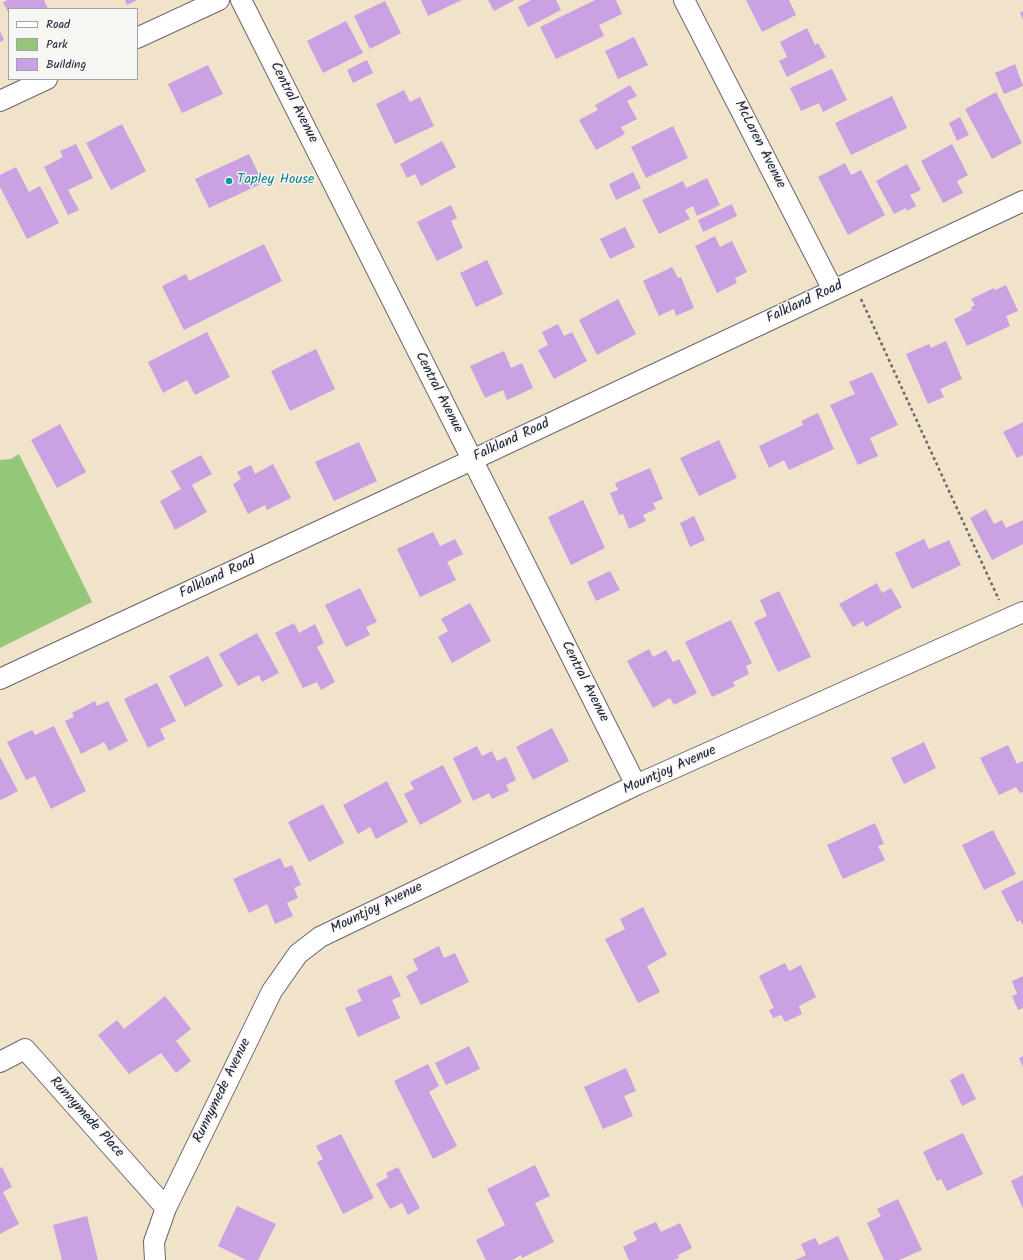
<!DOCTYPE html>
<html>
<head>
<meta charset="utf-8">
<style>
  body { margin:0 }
  #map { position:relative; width:1023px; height:1260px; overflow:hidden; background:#f1e3ca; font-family:Kalam,sans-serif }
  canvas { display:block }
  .legend { position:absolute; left:8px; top:8px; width:130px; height:72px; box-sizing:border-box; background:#f6f6f2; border:1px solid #a1a1a9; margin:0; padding:5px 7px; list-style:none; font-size:12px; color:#22223b }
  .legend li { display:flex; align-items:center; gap:8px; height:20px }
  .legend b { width:20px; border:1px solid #a1a1a9 }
</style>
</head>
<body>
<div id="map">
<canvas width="1023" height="1260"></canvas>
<ul class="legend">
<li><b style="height:5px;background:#fff"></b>Road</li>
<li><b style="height:11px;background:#93c779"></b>Park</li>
<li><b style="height:11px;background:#caa1e2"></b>Building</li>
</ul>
</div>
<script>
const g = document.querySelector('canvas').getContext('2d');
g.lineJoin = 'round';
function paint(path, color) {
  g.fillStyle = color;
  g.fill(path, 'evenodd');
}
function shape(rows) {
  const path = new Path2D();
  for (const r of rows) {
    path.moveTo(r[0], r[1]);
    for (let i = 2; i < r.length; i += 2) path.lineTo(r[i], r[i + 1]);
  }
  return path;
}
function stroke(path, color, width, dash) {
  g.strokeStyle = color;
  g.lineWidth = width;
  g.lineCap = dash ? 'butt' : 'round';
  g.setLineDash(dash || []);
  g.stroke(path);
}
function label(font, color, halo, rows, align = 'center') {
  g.font = font + ' Kalam,sans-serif';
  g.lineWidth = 3;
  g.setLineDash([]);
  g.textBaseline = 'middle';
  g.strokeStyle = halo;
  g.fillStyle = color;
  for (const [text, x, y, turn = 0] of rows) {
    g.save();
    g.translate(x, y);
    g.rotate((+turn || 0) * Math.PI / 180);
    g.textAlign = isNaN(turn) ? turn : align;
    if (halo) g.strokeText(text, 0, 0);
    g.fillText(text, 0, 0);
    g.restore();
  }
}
const green = shape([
  [19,454,92,602,0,648,0,460,11,459]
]);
const building = shape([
  [8,0,44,0,48,9,9,9,9,14,3,2],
  [125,0,137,0,127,5],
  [421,0,462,0,428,16],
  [488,0,515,0,494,11],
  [531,0,556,0,561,10,528,27,518,7],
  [595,0,616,0,622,14,599,25,604,36,556,59,540,27],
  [746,0,789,0,796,15,762,32],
  [385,1,401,33,370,49,354,16],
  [1023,11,1023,20,1020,13],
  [346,21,363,53,323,73,307,41],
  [807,28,815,45,818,43,826,57,787,77,779,61,787,57,780,42],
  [0,31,4,40,0,42],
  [634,37,648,65,618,79,605,51],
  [367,60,373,73,353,83,347,70],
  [1015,64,1023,86,1004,94,995,73],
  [208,65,223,94,182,113,168,84],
  [832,69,847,100,823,112,819,103,801,111,790,88],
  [630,85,637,96,627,101,637,119,621,127,625,134,596,150,579,120,598,110,595,105],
  [404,90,410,102,420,97,434,126,395,144,376,104],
  [996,92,1022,143,992,159,965,109],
  [892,96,907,128,851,155,835,123],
  [960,117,969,135,957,141,949,123],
  [122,124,146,171,111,190,86,143],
  [673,126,688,158,646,178,631,147],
  [442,141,456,167,421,186,415,174,407,178,400,164],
  [76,144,93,178,68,190,79,210,68,215,44,167,63,157,60,151],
  [952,144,968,175,957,181,963,193,943,203,921,161],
  [249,154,263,183,209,208,195,179],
  [845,163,851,175,861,170,885,215,848,235,818,177],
  [907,164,921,190,910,195,916,206,907,211,906,208,894,214,876,181],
  [16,167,29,192,40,186,59,223,27,239,0,187,0,175],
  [633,172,641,188,616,200,609,184],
  [707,178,720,205,697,216,693,206,685,210,690,219,659,234,642,200,683,181,686,188],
  [732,204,737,216,703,232,698,220],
  [451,205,457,218,451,221,463,248,437,261,417,222],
  [625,227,635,247,610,259,600,239],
  [715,236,720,247,732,241,747,272,735,278,737,283,717,293,695,246],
  [264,244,282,281,184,330,162,286,186,274,189,281],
  [487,260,503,294,476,307,460,273],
  [672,267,678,278,681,277,694,308,676,316,674,309,659,316,643,281],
  [1006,285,1018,311,1006,316,1010,326,967,346,954,319,972,310,971,307,975,305,971,299,994,288,995,290],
  [618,299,636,334,597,355,579,320],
  [558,324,564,336,572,332,587,361,554,379,538,350,548,345,542,332],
  [207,332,230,377,195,395,187,380,163,393,148,362],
  [946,341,962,379,940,389,944,397,928,404,906,354,929,344,931,348],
  [316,349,335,389,290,411,271,371],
  [504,351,511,368,522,363,533,388,507,400,503,390,485,398,470,366],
  [872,372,898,425,870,438,878,456,858,465,830,405,855,394,849,382],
  [818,413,834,449,789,470,784,460,769,468,759,446,803,425,801,421],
  [1023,422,1023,455,1017,458,1003,432],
  [60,424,86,472,57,488,31,440],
  [719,440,737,478,699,496,680,458],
  [359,442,377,481,334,501,315,462],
  [201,455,212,474,192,485,207,512,175,530,160,501,181,489,171,471],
  [273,464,291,498,267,510,265,505,248,514,233,484,241,479,237,472,251,465,255,474],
  [650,468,663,499,653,503,656,509,643,515,646,521,629,529,623,514,619,515,610,493,618,490,615,483],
  [583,500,605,548,571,565,548,517],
  [986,509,994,524,1002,520,1006,528,1023,520,1023,544,992,560,970,518],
  [694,516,705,540,690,547,680,523],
  [433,532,440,546,455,539,463,554,447,562,456,580,420,597,397,549],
  [924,539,929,549,949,540,961,565,912,589,895,553],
  [610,571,620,590,596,601,587,582],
  [877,583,882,593,891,588,902,607,866,627,863,621,853,627,839,604],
  [360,588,377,622,366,627,370,635,346,647,325,605],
  [779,591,811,657,778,672,754,622,767,616,760,600],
  [470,603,491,641,452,663,438,637,448,631,441,619],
  [731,620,752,663,746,666,749,674,733,682,735,686,712,697,685,642],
  [294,623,299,633,315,624,324,643,317,647,335,682,321,690,317,682,303,688,275,633],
  [257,633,279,673,262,682,259,675,238,686,219,654],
  [649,649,653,657,666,650,673,662,679,659,697,693,674,705,670,698,653,708,627,661],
  [208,656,223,686,185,707,169,676],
  [157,683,176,721,160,729,165,739,148,748,124,699],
  [95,701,97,706,108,701,128,741,109,751,104,742,81,754,65,721,74,717,72,713],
  [54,726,86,791,51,809,35,776,26,780,7,742,32,730,35,735],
  [552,728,569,761,533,780,516,747],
  [924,742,936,768,904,784,891,758],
  [1008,745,1017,764,1023,761,1023,792,1020,793,1016,787,999,795,980,758],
  [477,746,482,756,492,751,497,761,506,757,516,780,506,785,509,791,492,799,489,793,473,801,453,758],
  [0,757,18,791,1,800,0,799],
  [443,765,462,802,420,825,404,794,414,789,410,782],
  [387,781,408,822,376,839,370,827,358,834,343,805],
  [323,804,344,843,309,862,288,822],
  [875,823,884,844,878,846,885,860,843,879,827,845],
  [993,830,1016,874,984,890,962,845],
  [280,858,285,868,292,865,301,885,294,888,298,898,287,903,293,916,275,924,267,904,249,913,233,879],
  [1023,880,1023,925,1020,920,1017,922,1001,891],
  [643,907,667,955,647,966,660,992,638,1003,605,939,625,929,620,919],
  [439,946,444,958,455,953,469,982,421,1005,406,976,418,970,413,959],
  [785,963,789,971,801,965,816,997,799,1006,802,1014,785,1022,781,1015,773,1018,769,1010,774,1008,759,976],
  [391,975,401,996,392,1000,400,1018,358,1037,345,1008,362,1001,357,990],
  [1023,976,1023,1008,1018,1010,1012,996,1017,994,1012,981],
  [165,996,191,1029,176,1041,191,1061,176,1073,161,1053,129,1074,98,1035,117,1020,124,1029],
  [469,1046,480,1069,446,1085,435,1063],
  [1023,1056,1023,1067,1019,1058],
  [428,1064,439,1086,429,1092,457,1146,433,1159,394,1081],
  [626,1068,636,1091,624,1096,633,1116,603,1129,584,1087],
  [963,1073,976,1099,962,1106,950,1080],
  [963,1133,983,1174,947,1191,941,1179,937,1181,923,1152],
  [341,1134,374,1198,343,1214,317,1162,323,1159,316,1146],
  [535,1165,550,1196,535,1203,554,1242,522,1258,521,1255,512,1260,486,1260,476,1240,505,1225,487,1189],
  [2,1167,12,1187,3,1192,19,1224,0,1234,0,1168],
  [398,1167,420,1208,408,1215,402,1203,390,1209,376,1184,388,1177,386,1173],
  [1023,1175,1023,1209,1011,1181],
  [898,1199,922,1250,899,1260,884,1260,867,1223,881,1216,877,1209],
  [237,1206,276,1224,258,1260,246,1260,218,1246],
  [87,1216,98,1260,62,1260,53,1225],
  [656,1222,661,1232,680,1223,692,1248,678,1255,679,1258,674,1260,629,1260,623,1247,637,1240,633,1232],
  [838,1236,849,1260,795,1260,806,1255,801,1244,815,1238,819,1245]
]);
const path = shape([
  [861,299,999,600]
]);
const minor = shape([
  [241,0,636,785],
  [684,0,833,290],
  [137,38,219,0],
  [0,101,47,79],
  [0,679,472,460,1023,201],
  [0,1062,25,1049,166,1208],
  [155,1260,154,1242,166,1208,272,991,298,954,320,937,636,785,1023,612]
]);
const markers = [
  [229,181,4,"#0f9aa8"]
];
const streetNames = [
  ["Central Avenue",293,103,63],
  ["McLaren Avenue",759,145,63],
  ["Falkland Road",805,303,-25],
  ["Central Avenue",438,393,63],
  ["Falkland Road",512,441,-25],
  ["Falkland Road",218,578,-25],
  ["Central Avenue",584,682,63],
  ["Mountjoy Avenue",670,771,-24],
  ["Mountjoy Avenue",377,909,-26],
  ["Runnymede Avenue",223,1091,-64],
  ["Runnymede Place",86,1118,48]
];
const cultureNames = [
  ["Tapley House",237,181]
];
paint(green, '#93c779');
paint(building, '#caa1e2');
stroke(minor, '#6a666d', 22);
stroke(path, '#6a666d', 2.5, [3, 3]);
stroke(minor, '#fff', 20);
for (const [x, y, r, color] of markers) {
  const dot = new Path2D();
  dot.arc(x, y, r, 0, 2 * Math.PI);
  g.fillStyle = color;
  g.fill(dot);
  stroke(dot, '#f6f6f2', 1.5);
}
label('14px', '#22223b', '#f6f6f2', streetNames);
label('14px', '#0d838f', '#f6f6f2', cultureNames, 'left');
</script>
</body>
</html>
